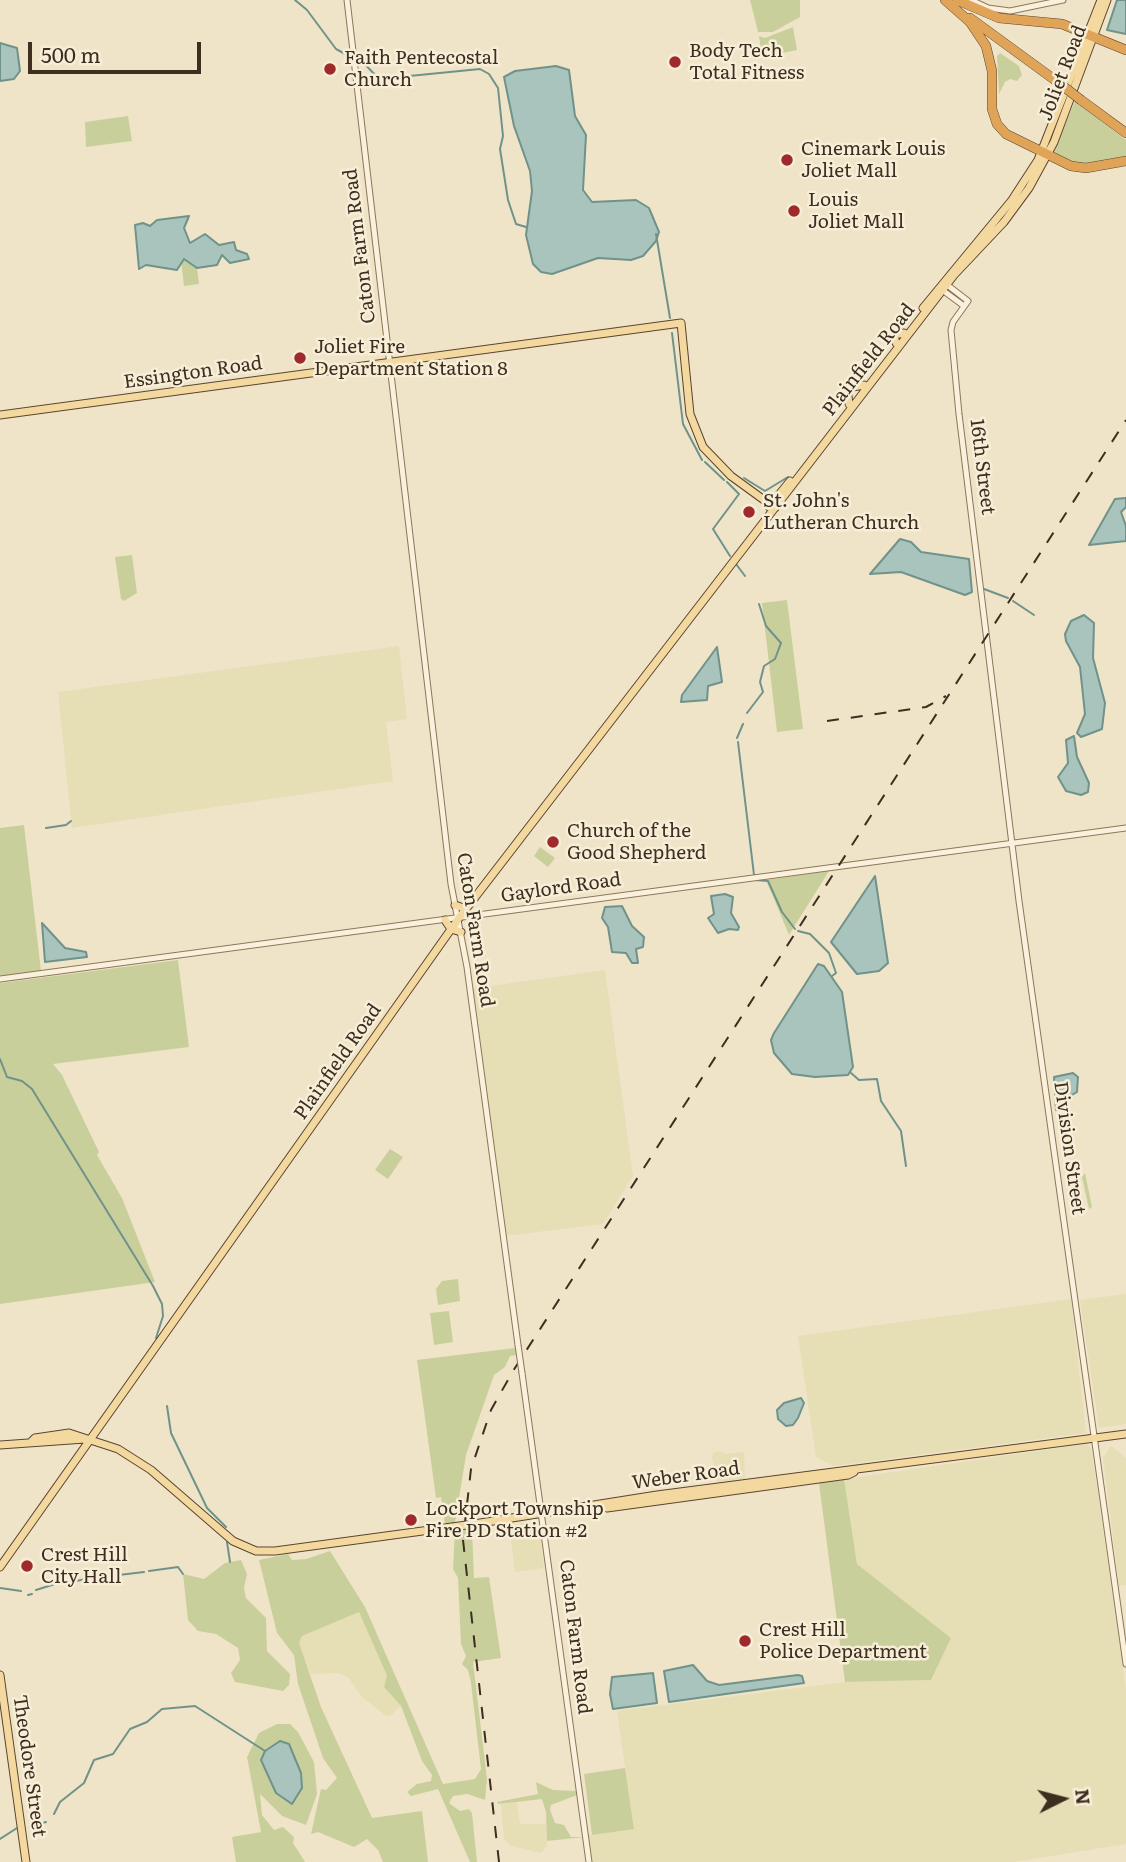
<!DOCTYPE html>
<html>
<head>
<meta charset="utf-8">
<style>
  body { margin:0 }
  #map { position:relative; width:1126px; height:1862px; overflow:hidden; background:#f0e4c8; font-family:Literata,serif }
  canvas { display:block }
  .north { position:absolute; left:1028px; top:1764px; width:70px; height:70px; -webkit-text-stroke:5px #f7eed8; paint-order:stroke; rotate:84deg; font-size:19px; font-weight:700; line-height:28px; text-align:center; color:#3d2e20 }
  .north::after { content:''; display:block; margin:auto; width:24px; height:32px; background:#3d2e20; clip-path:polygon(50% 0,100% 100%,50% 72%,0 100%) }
  .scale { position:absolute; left:28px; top:42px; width:173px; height:32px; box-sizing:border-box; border:4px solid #3d2e20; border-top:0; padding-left:9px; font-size:21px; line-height:24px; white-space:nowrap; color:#3d2e20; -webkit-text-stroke:5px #f7eed8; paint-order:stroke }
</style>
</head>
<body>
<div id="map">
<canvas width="1126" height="1862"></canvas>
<div class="north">N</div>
<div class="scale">500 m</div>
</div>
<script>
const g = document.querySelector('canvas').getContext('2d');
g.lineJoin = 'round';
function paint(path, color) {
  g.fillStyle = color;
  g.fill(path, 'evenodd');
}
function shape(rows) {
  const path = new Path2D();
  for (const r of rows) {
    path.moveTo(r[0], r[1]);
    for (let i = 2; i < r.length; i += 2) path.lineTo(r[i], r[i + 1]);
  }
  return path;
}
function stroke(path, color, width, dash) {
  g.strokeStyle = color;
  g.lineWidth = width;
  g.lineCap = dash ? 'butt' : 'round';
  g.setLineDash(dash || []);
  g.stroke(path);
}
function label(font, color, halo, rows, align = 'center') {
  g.font = font + ' Literata,serif';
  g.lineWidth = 5;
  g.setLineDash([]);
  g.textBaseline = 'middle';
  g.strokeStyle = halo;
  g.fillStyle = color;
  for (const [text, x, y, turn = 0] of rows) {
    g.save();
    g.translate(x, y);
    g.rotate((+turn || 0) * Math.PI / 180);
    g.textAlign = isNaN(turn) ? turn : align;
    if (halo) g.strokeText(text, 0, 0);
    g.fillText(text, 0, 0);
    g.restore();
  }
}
const farmland = shape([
  [399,646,407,719,386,722,393,781,72,828,58,692],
  [605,970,633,1176,603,1224,504,1236,469,989],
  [1126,1294,1126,1424,1099,1428,1080,1300],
  [1071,1299,1086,1433,833,1466,816,1457,798,1336],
  [1086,1444,1091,1447,1126,1690,1126,1844,1014,1862,592,1862,588,1835,634,1828,617,1711,845,1682,931,1680,951,1638,857,1564,844,1479],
  [1111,1446,1126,1458,1126,1585,1119,1586,1103,1458],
  [720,1451,727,1454,744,1452,745,1479,717,1482,712,1457,713,1453],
  [530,1522,536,1523,540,1533,544,1568,515,1572,509,1525],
  [359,1612,387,1677,384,1687,401,1706,390,1716,385,1715,362,1697,348,1677,337,1673,311,1674,298,1643,302,1636],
  [517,1802,520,1824,546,1824,547,1846,541,1853,511,1846,504,1839,501,1804]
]);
const green = shape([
  [750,0,800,0,800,17,773,32,758,32],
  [793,27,797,50,762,57,759,36,765,38],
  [1000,53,1019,66,1022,75,1017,81,1010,79,1005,82,999,94,997,56],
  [1075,101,1126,140,1126,158,1081,166,1053,154],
  [128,116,132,141,86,147,85,122],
  [181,260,188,260,197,268,199,284,184,286],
  [132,555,137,593,124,601,121,599,115,557],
  [787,600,803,729,777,732,762,603],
  [24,825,41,971,0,976,0,828],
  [540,847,555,858,548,867,534,856],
  [829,871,789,935,766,880],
  [178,960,189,1047,53,1064,62,1075,99,1152,97,1155,122,1198,155,1282,0,1304,0,983],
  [390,1149,403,1157,388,1179,375,1170],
  [1085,1173,1092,1207,1089,1209,1082,1177],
  [458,1279,460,1301,438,1305,436,1289,442,1281],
  [449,1311,453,1342,434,1345,430,1313],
  [515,1348,516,1355,510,1356,505,1367,494,1375,466,1455,455,1523,445,1524,441,1497,436,1498,417,1360],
  [844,1479,857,1564,951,1638,931,1680,845,1682,819,1483],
  [472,1529,474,1578,489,1577,501,1658,473,1662,487,1779,485,1800,467,1794,453,1796,449,1803,460,1811,469,1809,472,1813,477,1862,470,1862,438,1789,411,1796,407,1792,417,1784,431,1781,432,1775,422,1761,401,1706,384,1687,387,1676,359,1612,302,1636,299,1643,321,1707,372,1818,422,1811,428,1862,383,1862,378,1850,367,1839,354,1847,318,1832,311,1834,321,1789,326,1790,337,1778,323,1758,298,1684,294,1655,277,1633,259,1560,288,1554,292,1560,306,1559,330,1551,365,1607,443,1784,475,1779,481,1769,471,1683,468,1670,462,1664,466,1656,461,1644,458,1578,453,1569,455,1531],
  [241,1560,247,1574,244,1588,246,1598,266,1618,267,1651,290,1674,289,1685,283,1691,235,1682,231,1673,240,1660,238,1648,216,1634,198,1631,188,1620,183,1574,204,1579,225,1563],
  [277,1724,290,1724,298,1732,314,1762,317,1794,306,1825,282,1816,260,1794,262,1815,274,1830,283,1827,294,1837,293,1843,305,1862,236,1862,232,1837,261,1832,247,1757,259,1733],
  [292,1749,302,1779,302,1788,296,1799,276,1793,266,1772],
  [625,1768,634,1829,592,1835,584,1774],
  [536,1782,553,1790,576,1791,577,1795,551,1805,550,1810,555,1823,564,1825,571,1837,585,1837,547,1841,546,1812,542,1799,498,1804,497,1802,538,1794]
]);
const water = shape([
  [1117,0,1126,0,1126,34,1107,30,1117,0],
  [0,43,17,48,20,71,14,79,0,81,0,43],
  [556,66,569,70,575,116,586,135,583,190,592,202,636,200,649,208,659,232,656,241,643,256,631,260,598,258,552,274,541,272,533,264,526,235,532,191,530,171,514,126,504,77,515,71,556,66],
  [189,216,184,228,190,243,205,234,219,245,234,242,236,250,247,254,249,259,230,263,222,255,217,265,197,268,184,259,177,270,146,265,139,269,135,225,143,223,150,226,157,220,189,216],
  [1126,498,1126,507,1121,512,1126,526,1126,541,1089,545,1115,499,1126,498],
  [900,539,911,542,921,552,969,559,972,592,965,595,901,572,870,574,900,539],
  [1084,615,1094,623,1093,658,1105,703,1102,729,1081,737,1077,733,1085,714,1080,667,1066,641,1065,634,1071,621,1084,615],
  [717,647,722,682,708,686,707,700,681,702,682,695,717,647],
  [1074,736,1077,757,1089,783,1088,792,1081,795,1066,791,1058,777,1068,763,1066,740,1074,736],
  [875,876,888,963,879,971,857,974,831,942,875,876],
  [725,894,733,897,731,913,739,927,738,930,729,929,718,933,708,918,714,914,711,896,725,894],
  [622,906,632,926,644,937,643,947,636,949,638,963,632,963,626,953,612,952,608,927,602,918,605,907,622,906],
  [42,923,65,948,86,952,87,957,45,962,42,923],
  [818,964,824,966,842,992,853,1067,848,1075,815,1077,792,1074,774,1053,771,1040,774,1033,818,964],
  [1073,1073,1078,1077,1077,1092,1060,1102,1056,1110,1054,1077,1073,1073],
  [801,1398,804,1403,798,1418,793,1425,786,1426,778,1419,777,1410,784,1403,801,1398],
  [693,1665,707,1681,719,1685,798,1675,802,1676,804,1683,669,1702,664,1671,693,1665],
  [653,1673,657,1703,613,1709,610,1694,612,1677,653,1673],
  [280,1741,289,1744,301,1773,302,1788,292,1804,276,1793,261,1760,265,1751,280,1741]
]);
const stream = shape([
  [295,0,307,10,336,49,349,56],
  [358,57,379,79,480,69,489,74,498,88,503,136,500,149,508,200,516,224,526,227],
  [656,234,670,318],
  [672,333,683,424,702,460],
  [705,462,724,480],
  [744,478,765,491,788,477],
  [727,482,739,494,713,529,730,556],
  [736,564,745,576],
  [984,589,1008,598],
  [1013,601,1034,615],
  [747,713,763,692,760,682,764,666,775,659,781,643,766,626,759,604],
  [737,738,743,724],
  [738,742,754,875],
  [46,828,66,825,71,821],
  [755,880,768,881,782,912,795,929],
  [798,931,810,934,829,953,836,973,832,976],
  [0,1059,7,1077,22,1081,32,1089,153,1286,162,1304,163,1316,156,1338],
  [851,1073,859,1080,877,1079,881,1101,901,1131,906,1166],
  [167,1406,171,1433,207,1508,226,1527],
  [227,1542,230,1562],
  [149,1571,178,1567,183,1574],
  [102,1577,144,1572],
  [71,1582,86,1579],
  [0,1588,21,1591],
  [36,1590,55,1584],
  [28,1595,32,1594],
  [54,1814,60,1802,84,1783,94,1760,113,1754,130,1729,147,1722,162,1709,195,1706,265,1751],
  [30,1827,46,1822],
  [0,1839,17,1828]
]);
const minor = shape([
  [347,0,451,884,467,967,518,1345],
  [971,0,988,8,1010,11,1063,0],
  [946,284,968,301,953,322,951,330,959,414,1019,901,1126,1664],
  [941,289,964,306],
  [0,979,1126,828],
  [522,1373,589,1862]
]);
const major = shape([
  [923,308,1012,200,1038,160,1101,0],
  [896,343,894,335,904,333],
  [849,404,847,388,864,385],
  [0,415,681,323,690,414,703,447,731,476,775,508],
  [769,507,790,481],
  [455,905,466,909],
  [445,920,451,929,461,932],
  [32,1441,35,1438,69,1433,118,1449,151,1470,233,1541,256,1551,275,1551,452,1527],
  [0,1445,85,1439],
  [607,1508,848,1475,854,1472],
  [474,1524,657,1495,1126,1434],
  [0,1567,459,918,954,275,1004,222,1029,188,1054,142,1107,0],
  [0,1675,26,1862]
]);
const highway = shape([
  [945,0,970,22,986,46,992,71,992,109,997,124,1006,134,1071,166,1086,168,1126,161],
  [957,0,999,18,1062,24,1126,50],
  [970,18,1059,83],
  [1081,100,1126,133]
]);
const rail = shape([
  [827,721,926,707,946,696],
  [499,1862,463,1540,471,1469,491,1410,513,1371,1126,420]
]);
const minorBridge = shape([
  [518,1345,522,1373]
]);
const majorBridge = shape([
  [452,1527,474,1524]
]);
const highwayBridge = shape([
  [1059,83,1081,100]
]);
const markers = [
  [675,62,7,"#9e2a2b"],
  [330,69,7,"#9e2a2b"],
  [787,160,7,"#9e2a2b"],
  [794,211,7,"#9e2a2b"],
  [300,358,7,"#9e2a2b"],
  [749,512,7,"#9e2a2b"],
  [553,842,7,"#9e2a2b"],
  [411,1520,7,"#9e2a2b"],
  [27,1566,7,"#9e2a2b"],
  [745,1641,7,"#9e2a2b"]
];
const poiNames = [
  ["Body Tech",689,51],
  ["Total Fitness",689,73],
  ["Faith Pentecostal",344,58],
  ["Church",344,80],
  ["Cinemark Louis",801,149],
  ["Joliet Mall",801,171],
  ["Louis",808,200],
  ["Joliet Mall",808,222],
  ["Joliet Fire",314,347],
  ["Department Station 8",314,369],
  ["St. John's",763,501],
  ["Lutheran Church",763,523],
  ["Church of the",567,831],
  ["Good Shepherd",567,853],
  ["Lockport Township",425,1509],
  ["Fire PD Station #2",425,1531],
  ["Crest Hill",41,1555],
  ["City Hall",41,1577],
  ["Crest Hill",759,1630],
  ["Police Department",759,1652]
];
const streetNames = [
  ["Joliet Road",1063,73,-69],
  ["Caton Farm Road",360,246,-97],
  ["Plainfield Road",869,360,-52],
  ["Essington Road",193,373,-8],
  ["16th Street",982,467,83],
  ["Gaylord Road",561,888,-8],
  ["Caton Farm Road",475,930,81],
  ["Plainfield Road",338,1062,-55],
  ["Division Street",1069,1148,82],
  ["Weber Road",686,1476,-8],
  ["Caton Farm Road",575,1637,83],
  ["Theodore Street",29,1766,82]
];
paint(farmland, '#e6deb5');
paint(green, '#c9cf9b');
paint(water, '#a9c4bc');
stroke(water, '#6f938a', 2);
stroke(stream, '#6f938a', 2);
stroke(minor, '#8d765c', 7);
stroke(major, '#5b4430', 9);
stroke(highway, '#5b4430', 10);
stroke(minor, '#faf1dc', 5);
stroke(major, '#f3d9a0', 7);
stroke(highway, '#e0a458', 9);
stroke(rail, '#3d2e20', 2, [12, 12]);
stroke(minorBridge, '#8d765c', 7, []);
stroke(majorBridge, '#5b4430', 9, []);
stroke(highwayBridge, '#5b4430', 10, []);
stroke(minorBridge, '#faf1dc', 5);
stroke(majorBridge, '#f3d9a0', 7);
stroke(highwayBridge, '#e0a458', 9);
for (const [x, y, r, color] of markers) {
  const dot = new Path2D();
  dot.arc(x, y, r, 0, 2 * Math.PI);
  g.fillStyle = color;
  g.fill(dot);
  stroke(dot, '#f7eed8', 2.5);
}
label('19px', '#3d2e20', '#f7eed8', poiNames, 'left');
label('19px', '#3d2e20', '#f7eed8', streetNames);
</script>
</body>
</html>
